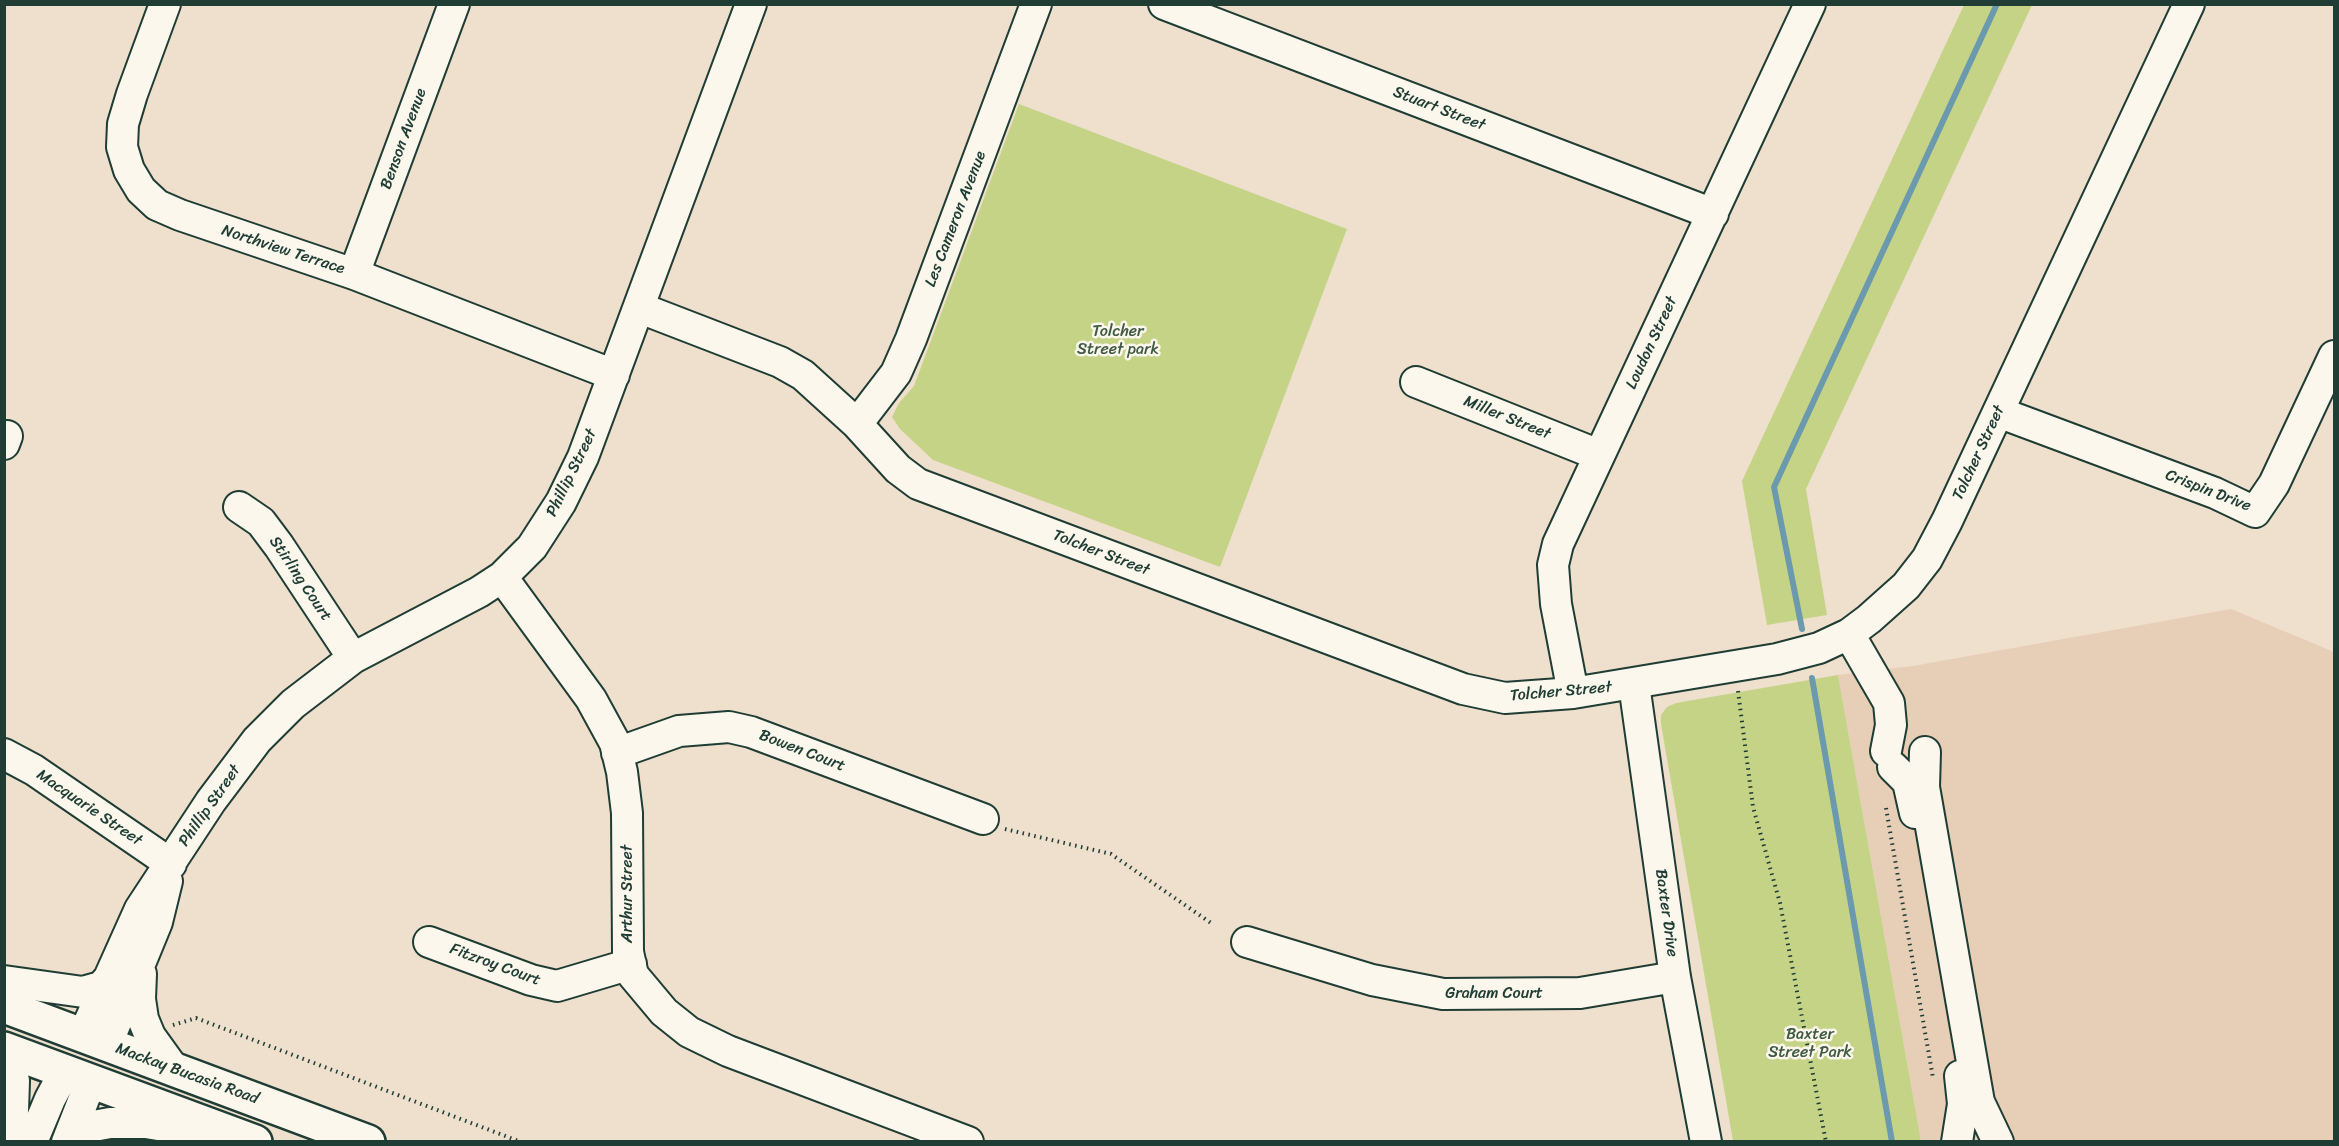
<!DOCTYPE html>
<html>
<head>
<meta charset="utf-8">
<style>
  body { margin:0 }
  #map { position:relative; width:2339px; height:1146px; overflow:hidden; background:#efdfcd; font-family:Sriracha,sans-serif }
  canvas { display:block }
  .frame { position:absolute; inset:0; border:6px solid #1f3d34; pointer-events:none }
</style>
</head>
<body>
<div id="map">
<canvas width="2339" height="1146"></canvas>
<div class="frame"></div>
</div>
<script>
const g = document.querySelector('canvas').getContext('2d');
g.lineJoin = 'round';
function paint(path, color) {
  g.fillStyle = color;
  g.fill(path, 'evenodd');
}
function shape(rows) {
  const path = new Path2D();
  for (const r of rows) {
    path.moveTo(r[0], r[1]);
    for (let i = 2; i < r.length; i += 2) path.lineTo(r[i], r[i + 1]);
  }
  return path;
}
function stroke(path, color, width, dash) {
  g.strokeStyle = color;
  g.lineWidth = width;
  g.lineCap = dash ? 'butt' : 'round';
  g.setLineDash(dash || []);
  g.stroke(path);
}
function label(font, color, halo, rows, align = 'center') {
  g.font = font + ' Sriracha,sans-serif';
  g.lineWidth = 5;
  g.setLineDash([]);
  g.textBaseline = 'middle';
  g.strokeStyle = halo;
  g.fillStyle = color;
  for (const [text, x, y, turn = 0] of rows) {
    g.save();
    g.translate(x, y);
    g.rotate((+turn || 0) * Math.PI / 180);
    g.textAlign = isNaN(turn) ? turn : align;
    if (halo) g.strokeText(text, 0, 0);
    g.fillText(text, 0, 0);
    g.restore();
  }
}
const built = shape([
  [2231,609,2334,652,2334,1141,1921,1141,1838,675,1913,666]
]);
const green = shape([
  [1964,5,2032,5,1806,489,1827,615,1767,625,1742,481],
  [1019,104,1347,229,1220,567,933,460,900,429,892,417,899,403,914,386],
  [1838,675,1921,1141,1733,1141,1661,724,1661,715,1667,707,1676,703]
]);
const stream = shape([
  [1802,629,1774,487,1997,4],
  [1812,678,1892,1142]
]);
const path = shape([
  [1738,691,1753,807,1780,903,1826,1142],
  [1886,808,1933,1078],
  [1005,829,1111,854,1211,923],
  [173,1025,196,1018,521,1142]
]);
const minor = shape([
  [165,4,132,94,123,124,122,147,129,170,141,190,157,205,180,215,354,274,614,375],
  [1164,4,1713,214],
  [354,274,454,4],
  [640,308,780,362,803,375,857,424,898,469,918,484,1463,689,1505,698,1573,693,1777,659,1819,648,1849,634,1869,619,1906,586,1927,559,1947,521,2189,4],
  [1416,382,1599,455],
  [1998,412,2215,493,2255,512,2274,484,2334,356],
  [857,424,896,373,911,339,1036,4],
  [4,444,7,436],
  [239,507,261,522,279,546,353,658],
  [502,577,591,699,615,743,622,772,627,813,628,952,633,975,664,1012,689,1032,728,1051,968,1142],
  [1849,634,1889,703,1891,725,1886,751],
  [1634,684,1675,977,1706,1142],
  [1573,693,1556,604,1553,565,1558,544,1810,4],
  [1925,752,1924,787,1979,1102,1998,1142],
  [617,753,679,731,729,727,751,732,983,819],
  [4,754,34,770,171,864],
  [1893,767,1908,782,1915,813],
  [429,942,531,980,557,986,631,964],
  [1247,942,1372,980,1443,994,1580,993,1675,977],
  [141,974,140,999,143,1019,150,1036,173,1068],
  [4,981,83,992,101,987,111,976],
  [83,1036,140,909,211,801,257,740,293,704,353,658,479,592,502,577,532,547,561,502,583,457,751,4],
  [107,1044,157,922,167,881],
  [4,1057,11,1066,14,1081,12,1142],
  [32,1142,50,1099,65,1071],
  [67,1142,88,1127,110,1123,146,1123,201,1132],
  [67,1142,91,1081],
  [1957,1142,1963,1104,1960,1076]
]);
const major = shape([
  [4,1006,368,1142],
  [4,1049,255,1142]
]);
const streetNames = [
  ["Stuart Street",1439,109,21],
  ["Benson Avenue",404,139,-70],
  ["Les Cameron Avenue",956,219,-69],
  ["Northview Terrace",283,250,18],
  ["Loudon Street",1652,343,-65],
  ["Miller Street",1507,418,22],
  ["Tolcher Street",1979,453,-65],
  ["Phillip Street",572,473,-64],
  ["Crispin Drive",2208,491,21],
  ["Tolcher Street",1101,553,21],
  ["Stirling Court",300,579,56],
  ["Tolcher Street",1561,692,-5],
  ["Bowen Court",802,751,21],
  ["Phillip Street",210,806,-55],
  ["Macquarie Street",89,808,34],
  ["Arthur Street",628,894,-90],
  ["Baxter Drive",1666,913,82],
  ["Fitzroy Court",495,965,20],
  ["Graham Court",1494,994],
  ["Mackay Bucasia Road",187,1074,20]
];
const parkNames = [
  ["Tolcher",1118,332],
  ["Street park",1118,350],
  ["Baxter",1810,1035],
  ["Street Park",1810,1053]
];
paint(built, '#e7ceb7');
paint(green, '#c5d387');
stroke(stream, '#6b99ad', 6);
stroke(minor, '#1f3d34', 34);
stroke(major, '#1f3d34', 38);
stroke(path, '#1f3d34', 4, [1.5, 4.5]);
stroke(minor, '#fbf7ec', 30);
stroke(major, '#fbf7ec', 33);
label('16px', '#1f3d34', '#fbf7ec', streetNames);
label('16px', '#405b45', '#fbf7ec', parkNames);
</script>
</body>
</html>
